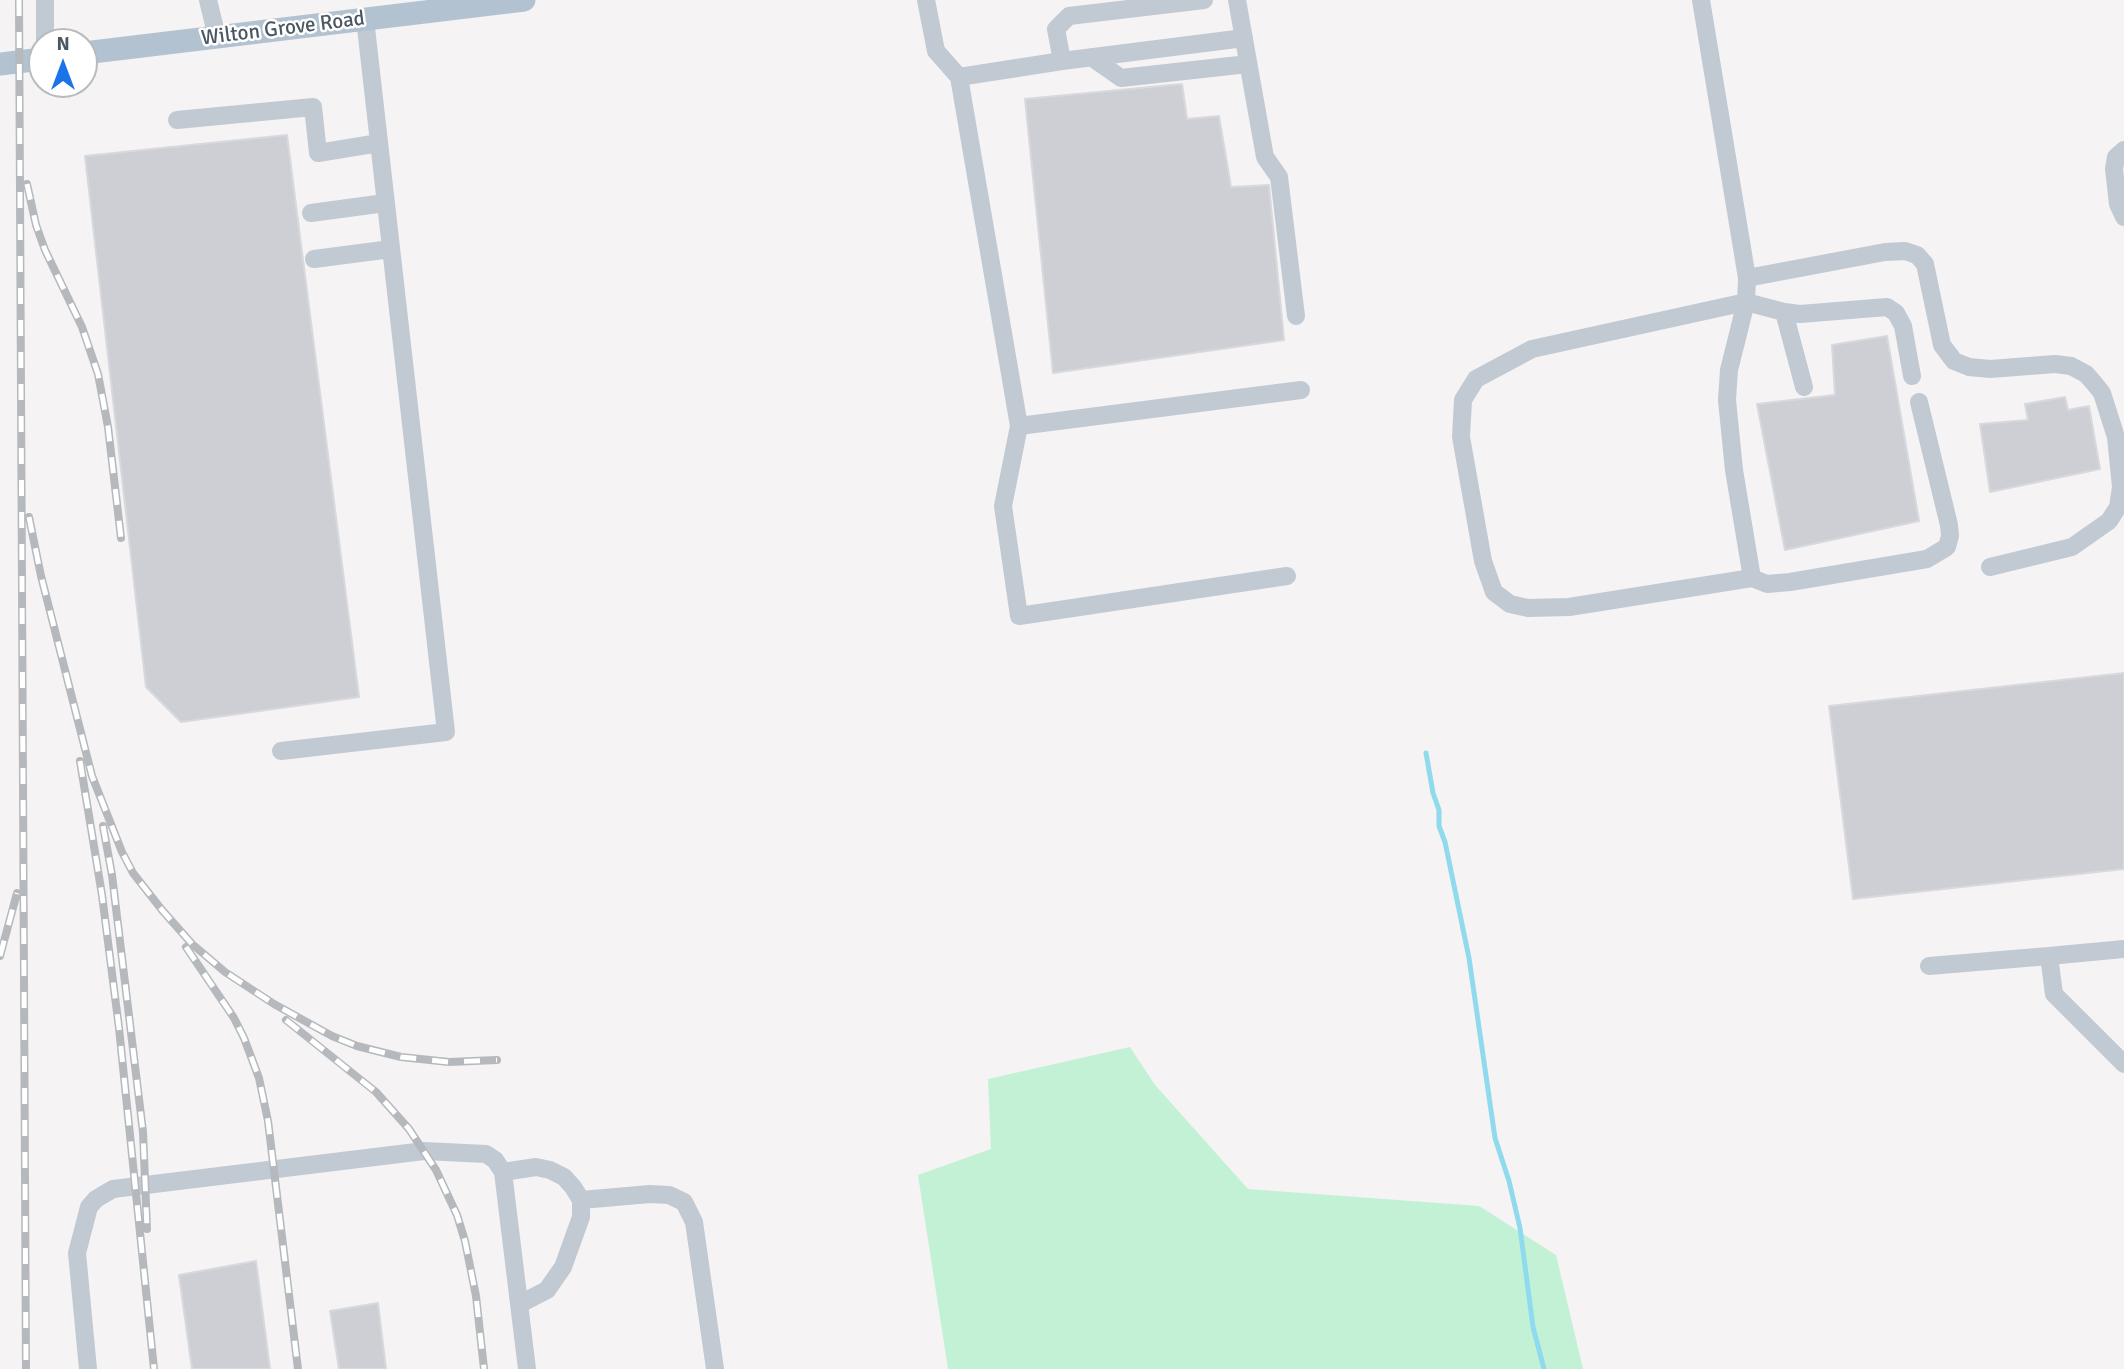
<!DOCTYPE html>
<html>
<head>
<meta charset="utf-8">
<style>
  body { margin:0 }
  #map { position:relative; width:2124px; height:1369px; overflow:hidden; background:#f5f3f3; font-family:Signika,sans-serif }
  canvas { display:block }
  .north { position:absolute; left:28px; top:28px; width:70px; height:70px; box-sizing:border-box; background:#fff; border:2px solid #b7bbc0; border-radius:50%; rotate:0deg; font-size:19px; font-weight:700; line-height:28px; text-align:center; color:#4a5661 }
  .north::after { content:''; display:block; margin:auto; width:24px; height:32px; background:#1a73e8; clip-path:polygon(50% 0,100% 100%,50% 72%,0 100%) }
</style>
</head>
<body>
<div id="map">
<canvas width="2124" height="1369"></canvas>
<div class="north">N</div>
</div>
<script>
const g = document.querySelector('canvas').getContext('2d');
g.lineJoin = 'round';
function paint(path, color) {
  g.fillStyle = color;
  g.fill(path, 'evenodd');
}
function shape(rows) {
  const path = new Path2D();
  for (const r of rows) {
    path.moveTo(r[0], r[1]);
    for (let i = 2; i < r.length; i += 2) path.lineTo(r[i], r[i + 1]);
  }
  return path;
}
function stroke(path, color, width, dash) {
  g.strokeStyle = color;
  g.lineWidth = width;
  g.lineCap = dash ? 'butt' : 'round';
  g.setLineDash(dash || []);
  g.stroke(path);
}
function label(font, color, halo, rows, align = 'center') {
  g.font = font + ' Signika,sans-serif';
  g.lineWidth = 5;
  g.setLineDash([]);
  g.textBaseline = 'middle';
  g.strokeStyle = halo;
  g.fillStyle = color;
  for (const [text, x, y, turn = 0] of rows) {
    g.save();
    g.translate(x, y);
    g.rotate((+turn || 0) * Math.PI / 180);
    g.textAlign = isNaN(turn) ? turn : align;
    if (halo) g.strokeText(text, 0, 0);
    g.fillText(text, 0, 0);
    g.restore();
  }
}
const green = shape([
  [1130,1047,1155,1085,1248,1189,1479,1206,1556,1255,1583,1369,948,1369,918,1175,991,1149,988,1079]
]);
const stream = shape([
  [1426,753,1433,793,1439,810,1439,826,1445,842,1469,958,1495,1138,1509,1181,1520,1228,1533,1327,1544,1369]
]);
const building = shape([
  [1182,84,1187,119,1219,116,1231,187,1269,185,1284,340,1053,373,1025,99,1182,84],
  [287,135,359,697,181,722,146,687,85,156,287,135],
  [1887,336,1919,521,1785,550,1757,404,1835,395,1832,345,1887,336],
  [2065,397,2068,410,2089,406,2100,469,1990,492,1980,424,2028,420,2025,404,2065,397],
  [2124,673,2124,869,1853,899,1829,706,2124,673],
  [256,1261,270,1369,192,1369,179,1275,256,1261],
  [378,1303,386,1369,339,1369,330,1311,378,1303]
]);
const minor = shape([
  [45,0,45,42],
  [208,0,217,37],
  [926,0,936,51,959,77,1019,426,1301,390],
  [1204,0,1069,16,1056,29,1062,61,1244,38],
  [1237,0,1265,157,1279,177,1296,316],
  [1701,0,1747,278,1746,302,1729,370,1727,400,1734,470,1752,578,1767,584,1790,582,1927,559,1947,547,1950,536,1949,525,1919,402],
  [1091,57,1121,78,1248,64],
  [959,77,1062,61],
  [177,120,313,107,318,153,379,143],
  [2124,150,2116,157,2114,169,2118,204,2124,217],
  [311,213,385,203],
  [314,259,391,249],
  [1747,278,1885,252,1905,251,1917,255,1925,264,1942,345,1954,361,1969,367,1990,369,2055,364,2071,366,2086,374,2094,383,2102,393,2116,437,2121,487,2118,507,2109,521,2072,547,1990,567],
  [1784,312,1804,387],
  [1019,426,1003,506,1019,616,1287,576],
  [1752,578,1569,607,1528,608,1510,604,1494,592,1483,561,1461,437,1463,400,1476,379,1532,349,1746,302,1784,312,1800,314,1887,307,1896,313,1903,326,1912,376],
  [281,751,446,732,365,19],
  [2124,949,2049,956,2054,994,2124,1064],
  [1929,966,2049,956],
  [581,1200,650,1194,669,1195,684,1202,694,1222,715,1369],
  [520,1304,547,1290,563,1267,581,1217,581,1200,573,1187,564,1177,550,1170,536,1167,503,1172,527,1369],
  [88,1369,77,1253,89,1207,96,1199,113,1189,424,1151,486,1154,495,1160,503,1172]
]);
const major = shape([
  [84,53,524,0],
  [0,64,42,59]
]);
const rail = shape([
  [19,0,26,1369],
  [27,184,36,225,45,250,82,327,98,374,108,427,121,538],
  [29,517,41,576,92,776,122,852,133,873,162,910,192,944,225,972,274,1004,332,1036,357,1046,401,1057,449,1062,497,1060],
  [80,761,102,895,119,1028,154,1369],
  [103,826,112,875,143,1132,147,1229],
  [186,947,234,1018,244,1038,259,1078,268,1121,298,1369],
  [0,956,17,893],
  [286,1020,376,1092,409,1129,436,1170,457,1215,465,1241,476,1296,484,1369]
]);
const streetNames = [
  ["Wilton Grove Road",283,29,-7]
];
paint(green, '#c3f1d5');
stroke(stream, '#90daee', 5);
paint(building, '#cdcfd5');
stroke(building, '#d7d9de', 2);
stroke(minor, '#c1cad2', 18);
stroke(major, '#b3c2d1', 23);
stroke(rail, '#b5b8bd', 8);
stroke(rail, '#fff', 5, [16]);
label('21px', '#4a5661', '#fff', streetNames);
</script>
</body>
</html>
